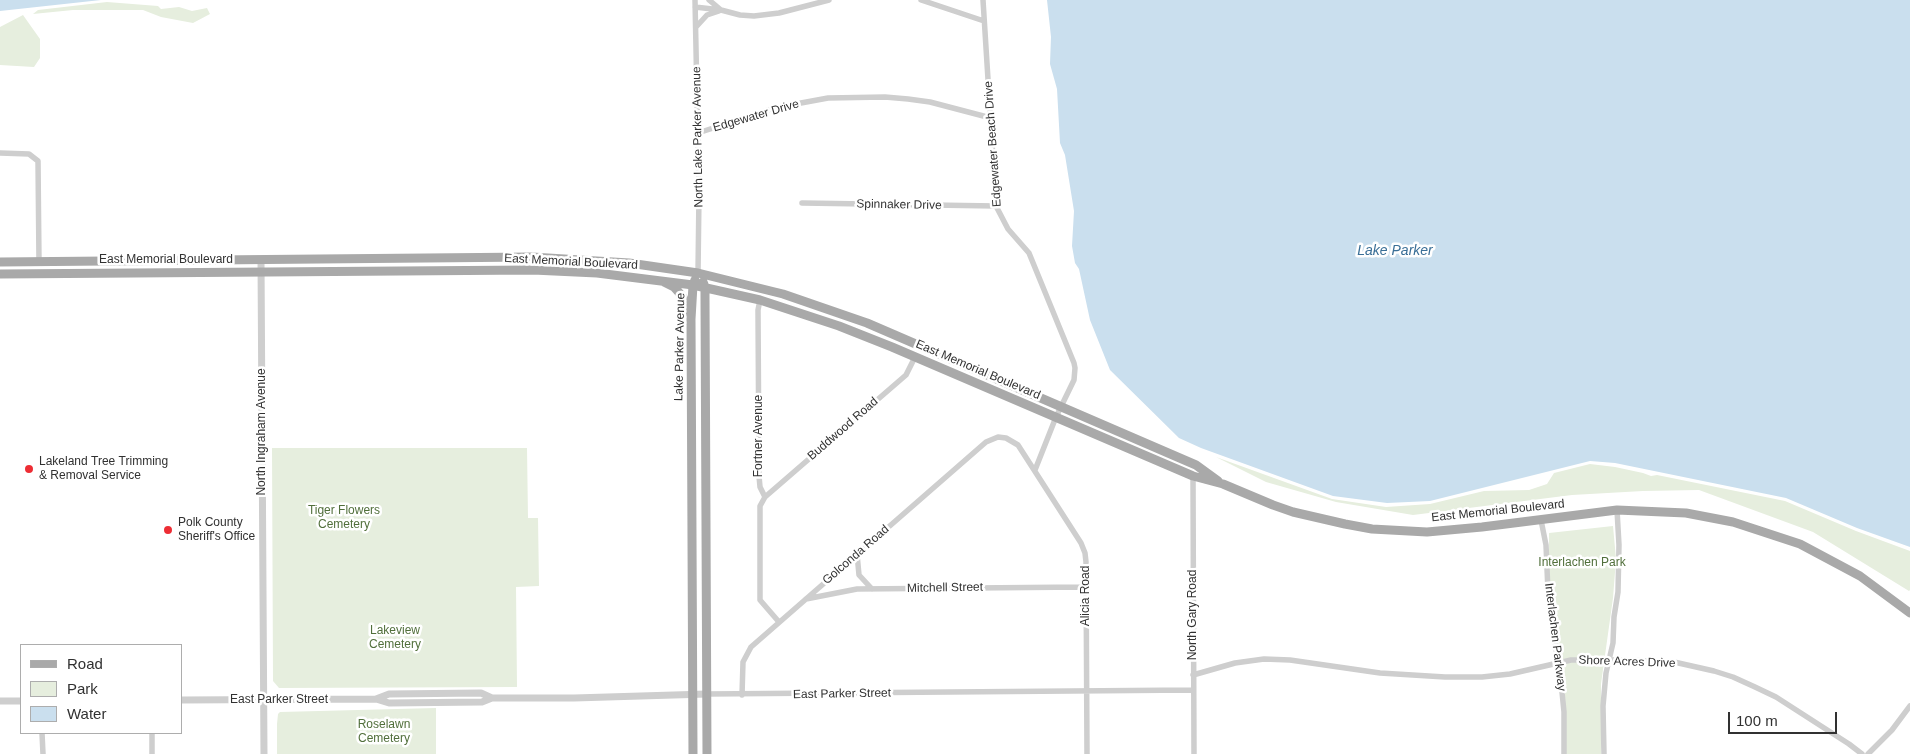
<!DOCTYPE html>
<html>
<head>
<meta charset="utf-8">
<style>
  body { margin:0 }
  #map { position:relative; width:1910px; height:754px; overflow:hidden; background:#fff; font-family:Arial,sans-serif }
  canvas { display:block }
  .legend { position:absolute; left:20px; top:644px; width:162px; height:90px; box-sizing:border-box; background:#fff; border:1px solid #adadad; margin:0; padding:6px 9px; list-style:none; font-size:15px; color:#313131 }
  .legend li { display:flex; align-items:center; gap:10px; height:25px }
  .legend b { width:25px; border:1px solid #adadad }
  .scale { position:absolute; left:1728px; top:712px; width:109px; height:22px; box-sizing:border-box; border:2px solid #313131; border-top:0; padding-left:6px; font-size:15px; line-height:18px; white-space:nowrap; color:#313131; -webkit-text-stroke:4px #fff; paint-order:stroke }
</style>
</head>
<body>
<div id="map">
<canvas width="1910" height="754"></canvas>
<ul class="legend">
<li><b style="height:6px;background:#a9a9a9"></b>Road</li>
<li><b style="height:14px;background:#e6eede"></b>Park</li>
<li><b style="height:14px;background:#cadfee"></b>Water</li>
</ul>
<div class="scale">100 m</div>
</div>
<script>
const g = document.querySelector('canvas').getContext('2d');
g.lineJoin = 'round';
function paint(path, color) {
  g.fillStyle = color;
  g.fill(path, 'evenodd');
}
function shape(rows) {
  const path = new Path2D();
  for (const r of rows) {
    path.moveTo(r[0], r[1]);
    for (let i = 2; i < r.length; i += 2) path.lineTo(r[i], r[i + 1]);
  }
  return path;
}
function stroke(path, color, width, dash) {
  g.strokeStyle = color;
  g.lineWidth = width;
  g.lineCap = dash ? 'butt' : 'round';
  g.setLineDash(dash || []);
  g.stroke(path);
}
function label(font, color, halo, rows, align = 'center') {
  g.font = font + ' Arial,sans-serif';
  g.lineWidth = 5;
  g.setLineDash([]);
  g.textBaseline = 'middle';
  g.strokeStyle = halo;
  g.fillStyle = color;
  for (const [text, x, y, turn = 0] of rows) {
    g.save();
    g.translate(x, y);
    g.rotate((+turn || 0) * Math.PI / 180);
    g.textAlign = isNaN(turn) ? turn : align;
    if (halo) g.strokeText(text, 0, 0);
    g.fillText(text, 0, 0);
    g.restore();
  }
}
const green = shape([
  [107,2,158,6,161,9,179,7,192,11,207,8,210,14,193,23,161,17,143,10,73,10,33,14,38,10],
  [23,15,40,39,40,58,34,67,0,65,0,27],
  [272,448,527,448,528,518,538,518,539,586,516,587,517,687,279,688,273,681],
  [1216,457,1332,499,1386,507,1430,504,1484,491,1529,490,1547,484,1554,473,1590,464,1615,467,1643,473,1651,476,1657,475,1785,501,1856,531,1910,551,1910,590,1909,591,1813,532,1699,490,1643,491,1572,495,1413,515,1336,502,1266,482],
  [1613,526,1616,559,1613,598,1601,684,1601,754,1566,754,1565,692,1553,611,1549,570,1549,533],
  [436,708,436,754,277,754,277,724,278,714,280,712]
]);
const water = shape([
  [0,0,101,0,0,11],
  [1047,0,1910,0,1910,547,1857,528,1786,498,1615,463,1590,461,1430,501,1387,503,1333,496,1201,448,1179,438,1110,370,1090,320,1079,269,1075,263,1072,246,1074,211,1065,155,1060,143,1057,89,1050,64,1051,37]
]);
const minor = shape([
  [695,0,699,194,698,273],
  [709,0,721,10],
  [921,0,984,21],
  [983,0,996,206,1008,229,1029,253,1074,363,1075,368,1074,380,1056,417,1035,470],
  [695,7,721,10,740,15,754,16,779,13,829,0],
  [696,27,707,15,719,11],
  [698,133,774,108,828,98,885,97,908,99,930,102,991,118],
  [0,153,29,154,38,161,39,262],
  [802,203,996,206],
  [760,300,758,310,759,476,760,487,765,497],
  [1193,476,1194,754],
  [1541,520,1546,545,1548,592,1552,622,1561,682,1564,712,1564,754],
  [857,554,859,575,872,589],
  [806,599,857,589,1085,587],
  [779,622,760,600,760,506,765,497,906,375,915,357],
  [1193,675,1235,663,1264,659,1290,660,1380,673,1445,677,1482,677,1510,674,1571,660,1624,660,1674,662,1714,671,1733,677,1755,687,1776,697,1849,744,1862,754],
  [707,694,1193,690],
  [742,695,743,662,751,647,986,442,998,437,1006,438,1018,445,1081,543,1085,553,1086,562,1087,754],
  [42,733,43,754],
  [152,733,152,754],
  [1604,754,1603,706,1606,673,1613,643,1614,617,1618,592,1619,545,1617,510],
  [1868,754,1892,730,1910,706]
]);
const tertiary = shape([
  [261,260,264,754],
  [376,699,389,694,481,693,492,698,574,698,707,694],
  [181,700,376,699,389,703,482,702,492,698],
  [0,701,21,701]
]);
const primary = shape([
  [0,262,532,257,629,263,698,273,783,294,867,323,1196,465,1218,481],
  [0,274,533,270,597,273,693,285,760,300,839,326,892,347,1193,476,1223,484,1273,505,1293,512,1345,524,1372,529,1427,532,1482,527,1617,510,1686,513,1733,522,1800,544,1860,576,1910,613],
  [664,282,674,287,683,297,689,313],
  [703,282,705,287,705,297,707,754],
  [693,754,691,319,693,285,695,280]
]);
const markers = [
  [29,469,5,"#ed2d34"],
  [168,530,5,"#ed2d34"]
];
const streetNames = [
  ["Edgewater Drive",756,116,-16],
  ["North Lake Parker Avenue",698,137,-91],
  ["Edgewater Beach Drive",993,144,-94],
  ["Spinnaker Drive",899,205,1],
  ["East Memorial Boulevard",166,260],
  ["East Memorial Boulevard",571,262,3],
  ["Lake Parker Avenue",680,347,-89],
  ["East Memorial Boulevard",978,370,23],
  ["Buddwood Road",843,429,-41],
  ["North Ingraham Avenue",262,432,-90],
  ["Fortner Avenue",759,436,-90],
  ["East Memorial Boulevard",1498,511,-6],
  ["Golconda Road",856,555,-41],
  ["Mitchell Street",945,588,-1],
  ["Alicia Road",1086,596,-90],
  ["North Gary Road",1193,615,-90],
  ["Interlachen Parkway",1555,637,83],
  ["Shore Acres Drive",1627,662,2],
  ["East Parker Street",842,694,-1],
  ["East Parker Street",279,700]
];
const poiNames = [
  ["Lakeland Tree Trimming",39,462],
  ["& Removal Service",39,476],
  ["Polk County",178,523],
  ["Sheriff's Office",178,537]
];
const parkNames = [
  ["Tiger Flowers",344,511],
  ["Cemetery",344,525],
  ["Interlachen Park",1582,563],
  ["Lakeview",395,631],
  ["Cemetery",395,645],
  ["Roselawn",384,725],
  ["Cemetery",384,739]
];
const waterNames = [
  ["Lake Parker",1395,251]
];
paint(green, '#e6eede');
paint(water, '#cadfee');
stroke(minor, '#cecece', 5.5);
stroke(tertiary, '#cecece', 7);
stroke(primary, '#a9a9a9', 9);
for (const [x, y, r, color] of markers) {
  const dot = new Path2D();
  dot.arc(x, y, r, 0, 2 * Math.PI);
  g.fillStyle = color;
  g.fill(dot);
  stroke(dot, '#fff', 2);
}
label('12px', '#313131', '#fff', streetNames);
label('12px', '#313131', '#fff', poiNames, 'left');
label('12px', '#516f3b', '#fff', parkNames);
label('italic 14px', '#3a6f97', '#fff', waterNames);
</script>
</body>
</html>
